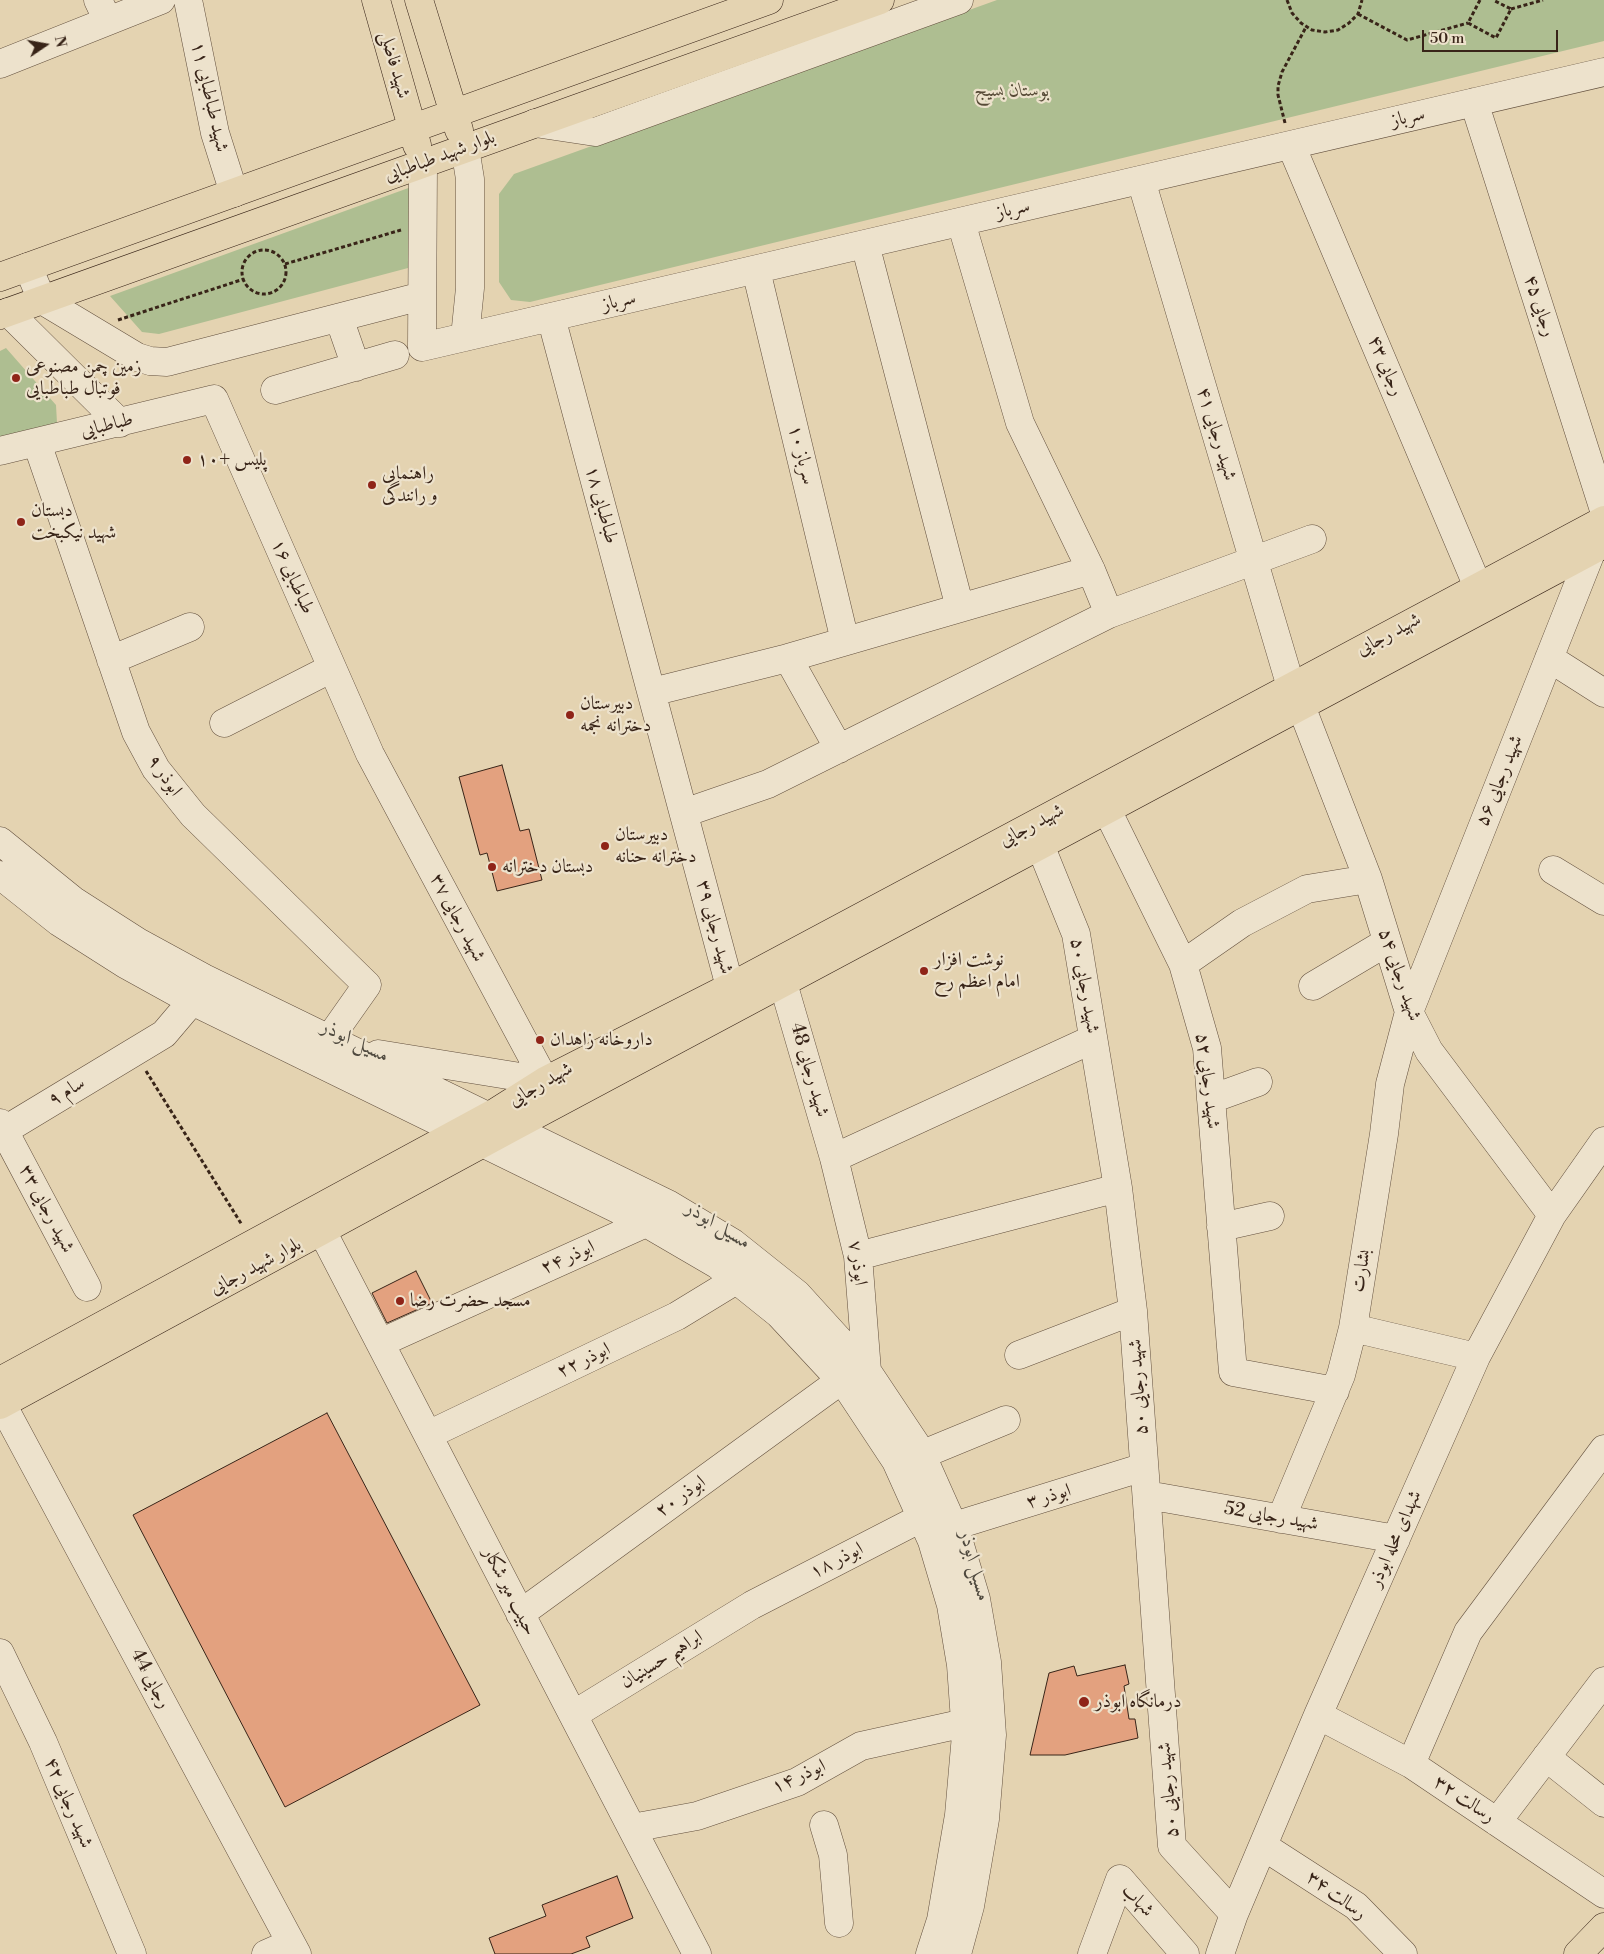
<!DOCTYPE html>
<html>
<head>
<meta charset="utf-8">
<style>
  body { margin:0 }
  #map { position:relative; width:1604px; height:1954px; overflow:hidden; background:#e4d3b1; font-family:"Libre Bodoni",serif }
  canvas { display:block }
  .north { position:absolute; left:20px; top:20px; width:50px; height:50px; -webkit-text-stroke:4px #ede2cc; paint-order:stroke; rotate:78deg; font-size:14px; font-weight:700; line-height:20px; text-align:center; color:#382418 }
  .north::after { content:''; display:block; margin:auto; width:18px; height:22px; background:#382418; clip-path:polygon(50% 0,100% 100%,50% 72%,0 100%) }
  .scale { position:absolute; left:1422px; top:30px; width:136px; height:22px; box-sizing:border-box; border:2px solid #382418; border-top:0; padding-left:6px; font-size:15px; line-height:18px; white-space:nowrap; color:#382418; -webkit-text-stroke:4px #ede2cc; paint-order:stroke }
</style>
</head>
<body>
<div id="map">
<canvas width="1604" height="1954"></canvas>
<div class="north">N</div>
<div class="scale">50 m</div>
</div>
<script>
const g = document.querySelector('canvas').getContext('2d');
g.lineJoin = 'round';
function paint(path, color) {
  g.fillStyle = color;
  g.fill(path, 'evenodd');
}
function shape(rows) {
  const path = new Path2D();
  for (const r of rows) {
    if (r.length === 3) {
      path.moveTo(r[0] + r[2], r[1]);
      path.arc(r[0], r[1], r[2], 0, 2 * Math.PI);
      continue;
    }
    path.moveTo(r[0], r[1]);
    for (let i = 2; i < r.length; i += 2) path.lineTo(r[i], r[i + 1]);
  }
  return path;
}
function stroke(path, color, width, dash) {
  g.strokeStyle = color;
  g.lineWidth = width;
  g.lineCap = dash ? 'butt' : 'round';
  g.setLineDash(dash || []);
  g.stroke(path);
}
function label(font, color, halo, rows, align = 'center') {
  g.font = font + ' "Libre Bodoni",Amiri,serif';
  g.lineWidth = 4.5;
  g.setLineDash([]);
  g.textBaseline = 'middle';
  g.strokeStyle = halo;
  g.fillStyle = color;
  for (const [text, x, y, turn = 0] of rows) {
    g.save();
    g.translate(x, y);
    g.rotate((+turn || 0) * Math.PI / 180);
    g.textAlign = isNaN(turn) ? turn : align;
    if (halo) g.strokeText(text, 0, 0);
    g.fillText(text, 0, 0);
    g.restore();
  }
}
const green = shape([
  [997,0,1604,0,1604,41,530,302,511,300,499,282,499,194,514,174],
  [414,186,408,268,159,334,142,332,110,296],
  [6,348,56,405,57,423,0,438,0,351]
]);
const building = shape([
  [502,765,520,831,529,829,542,880,497,891,487,853,480,855,459,777,502,765],
  [416,1271,432,1303,387,1323,372,1293,416,1271],
  [327,1413,480,1705,285,1807,133,1515,327,1413],
  [1125,1665,1129,1684,1124,1686,1129,1719,1135,1719,1138,1738,1065,1755,1030,1755,1049,1673,1074,1666,1077,1676,1125,1665],
  [617,1876,633,1918,586,1937,590,1947,571,1954,495,1954,489,1938,546,1916,542,1905,617,1876]
]);
const path = shape([
  [1287,0,1292,13,1301,23,1312,30,1325,32,1338,30,1349,23,1358,14,1362,0],
  [1480,0,1468,23,1496,38,1511,9,1493,0],
  [1511,9,1543,0],
  [1358,14,1407,40,1468,23],
  [1285,123,1278,95,1278,86,1282,72,1306,27],
  [264,272,22],
  [285,264,401,230],
  [118,320,244,279],
  [146,1071,242,1225]
]);
const minor = shape([
  [98,0,108,21],
  [188,0,215,133,234,193],
  [0,64,161,0],
  [1474,102,1604,510],
  [535,123,595,132,959,0],
  [1291,145,1478,587],
  [423,163,422,347,1604,72],
  [1141,180,1291,687],
  [961,222,1020,423,1091,570,1109,614],
  [865,244,960,608],
  [28,267,42,300,137,357,150,361,167,362,422,296],
  [756,270,845,641],
  [8,312,120,423],
  [551,317,730,987],
  [339,318,356,367],
  [465,337,470,288,470,179,465,148],
  [275,390,395,355],
  [37,443,136,732,156,769,193,815,367,985,329,1039],
  [0,451,214,399,370,754,545,1081],
  [788,658,839,749],
  [1549,658,1604,693],
  [111,660,190,627],
  [652,692,788,658,1091,570],
  [1301,706,1368,879,1409,1012,1429,1051,1552,1215],
  [224,723,332,668],
  [1107,810,1183,964,1207,1048,1233,1372,1335,1391],
  [684,813,768,784,1109,614,1312,539],
  [0,841,74,901,138,942,204,978,668,1204,733,1243,797,1294,867,1371,919,1449,956,1532,976,1599,987,1662,992,1735,985,1819,970,1906,957,1954],
  [1040,845,1076,934,1118,1188,1133,1311,1172,1846,1234,1914],
  [1553,870,1604,901],
  [0,875,59,922,125,964,192,1001,646,1223,718,1265,779,1314,847,1387,896,1461,932,1541,951,1605,961,1665,966,1735,959,1815,941,1920,930,1954],
  [1183,964,1242,923,1307,889,1368,879],
  [783,983,834,1158,858,1256,867,1371],
  [1313,986,1387,942],
  [378,1054,545,1081],
  [1211,1099,1258,1082],
  [0,1123,87,1287],
  [0,1133,164,1034,192,1001],
  [834,1158,1093,1039],
  [1221,1227,1270,1216],
  [322,1231,697,1954],
  [858,1256,1118,1188],
  [1353,1328,1476,1357],
  [380,1343,646,1223],
  [1019,1355,1133,1311],
  [2,1404,297,1954],
  [428,1435,677,1316,736,1280],
  [921,1455,1006,1420],
  [1147,1495,1396,1539],
  [1281,1519,1341,1375,1353,1328,1384,1134,1390,1084,1409,1012,1592,550],
  [954,1526,1144,1467],
  [520,1614,840,1381],
  [0,1653,43,1742,132,1954],
  [573,1715,752,1605,921,1518],
  [1318,1715,1411,1764,1604,1894],
  [1546,1757,1604,1803],
  [1411,1764,1468,1632,1604,1449],
  [1497,1822,1604,1681],
  [824,1825,833,1855,839,1923],
  [632,1828,697,1816,797,1782,861,1746,965,1723],
  [1263,1846,1356,1906,1403,1954],
  [266,1954,291,1943],
  [1092,1954,1120,1879,1185,1954],
  [1220,1954,1234,1914,1318,1715,1476,1357,1552,1215,1604,1141]
]);
const major = shape([
  [376,0,417,145],
  [419,0,459,130],
  [0,277,769,0],
  [0,315,880,0],
  [0,1381,496,1112,545,1081,730,987,1604,520],
  [0,1405,511,1128,1604,544],
  [1578,1954,1604,1927]
]);
const markers = [
  [16,378,5,"#8f2418"],
  [187,460,5,"#8f2418"],
  [372,485,5,"#8f2418"],
  [21,522,5,"#8f2418"],
  [570,715,5,"#8f2418"],
  [605,846,5,"#8f2418"],
  [492,867,5,"#8f2418"],
  [924,971,5,"#8f2418"],
  [540,1040,5,"#8f2418"],
  [400,1301,5,"#8f2418"],
  [1084,1702,6,"#8f2418"]
];
const streetNames = [
  ["شهید فاضلی",394,65,74],
  ["شهید طباطبایی ۱۱",209,97,77],
  ["سرباز",1408,118,-13],
  ["بلوار شهید طباطبایی",440,157,-20],
  ["سرباز",1013,210,-13],
  ["سرباز",619,302,-13],
  ["رجایی ۴۵",1539,306,72],
  ["رجایی ۴۳",1385,366,67],
  ["طباطبایی",107,426,-14],
  ["شهید رجایی ۴۱",1216,434,73],
  ["سرباز ۱۰",801,455,76],
  ["طباطبایی ۱۸",601,505,75],
  ["طباطبایی ۱۶",292,577,66],
  ["شهید رجایی",1389,635,-28],
  ["ابوذر ۹",164,776,55],
  ["شهید رجایی ۵۶",1500,781,-68],
  ["شهید رجایی",1032,826,-28],
  ["شهید رجایی ۳۷",457,918,62],
  ["شهید رجایی ۳۹",714,927,75],
  ["شهید رجایی ۵۴",1399,975,71],
  ["شهید رجایی ۵۰",1084,986,80],
  ["شهید رجایی 48",809,1070,74],
  ["شهید رجایی ۵۲",1207,1081,83],
  ["شهید رجایی",541,1085,-30],
  ["سام ۹",67,1092,-31],
  ["شهید رجایی ۳۳",46,1209,62],
  ["ابوذر ۲۴",568,1258,-24],
  ["ابوذر ۷",857,1263,82],
  ["بلوار شهید رجایی",256,1267,-28],
  ["بشارت",1362,1271,-81],
  ["ابوذر ۲۲",584,1361,-26],
  ["شهید رجایی ۵۰",1139,1387,-94],
  ["ابوذر ۲۰",681,1497,-36],
  ["ابوذر ۳",1049,1497,-17],
  ["شهید رجایی 52",1271,1517,10],
  ["شهدای محله ابوذر",1396,1539,-66],
  ["ابوذر ۱۸",837,1561,-27],
  ["حبیب میر شکار",509,1592,63],
  ["ابراهیم حسینیان",662,1660,-32],
  ["رجایی 44",150,1679,62],
  ["ابوذر ۱۴",799,1777,-24],
  ["شهید رجایی ۵۰",1169,1790,-95],
  ["رسالت ۳۲",1464,1800,34],
  ["شهید رجایی ۴۲",68,1803,67],
  ["رسالت ۳۴",1336,1896,36],
  ["شهاب",1137,1901,45]
];
const parkNames = [
  ["بوستان بسیج",1012,91]
];
const poiNames = [
  ["زمین چمن مصنوعی",26,367],
  ["فوتبال طباطبایی",26,389],
  ["پلیس +۱۰",197,460],
  ["راهنمایی",382,474],
  ["و رانندگی",382,496],
  ["دبستان",31,511],
  ["شهید نیکبخت",31,533],
  ["دبیرستان",580,704],
  ["دخترانه نجمه",580,726],
  ["دبیرستان",615,835],
  ["دخترانه حنانه",615,857],
  ["دبستان دخترانه",502,867],
  ["نوشت افزار",934,960],
  ["امام اعظم رح",934,982],
  ["داروخانه زاهدان",550,1040],
  ["مسجد حضرت رضا",410,1301],
  ["درمانگاه ابوذر",1095,1702]
];
const waterNames = [
  ["مسیل ابوذر",355,1042,26],
  ["مسیل ابوذر",718,1226,32],
  ["مسیل ابوذر",974,1566,75]
];
paint(green, '#aebe91');
paint(building, '#e3a17f');
stroke(building, '#382418', 1);
stroke(minor, '#63503e', 29);
stroke(major, '#382418', 29);
stroke(path, '#382418', 3, [4, 2.5]);
stroke(minor, '#ede2cc', 28);
stroke(major, '#e4d3b1', 28);
for (const [x, y, r, color] of markers) {
  const dot = new Path2D();
  dot.arc(x, y, r, 0, 2 * Math.PI);
  g.fillStyle = color;
  g.fill(dot);
  stroke(dot, '#ede2cc', 2);
}
label('19px', '#382418', '#ede2cc', streetNames);
label('italic 19px', '#564a36', '#ede2cc', parkNames);
label('19px', '#382418', '#ede2cc', poiNames, 'left');
label('italic 20px', '#4f493e', '#ede2cc', waterNames);
</script>
</body>
</html>
